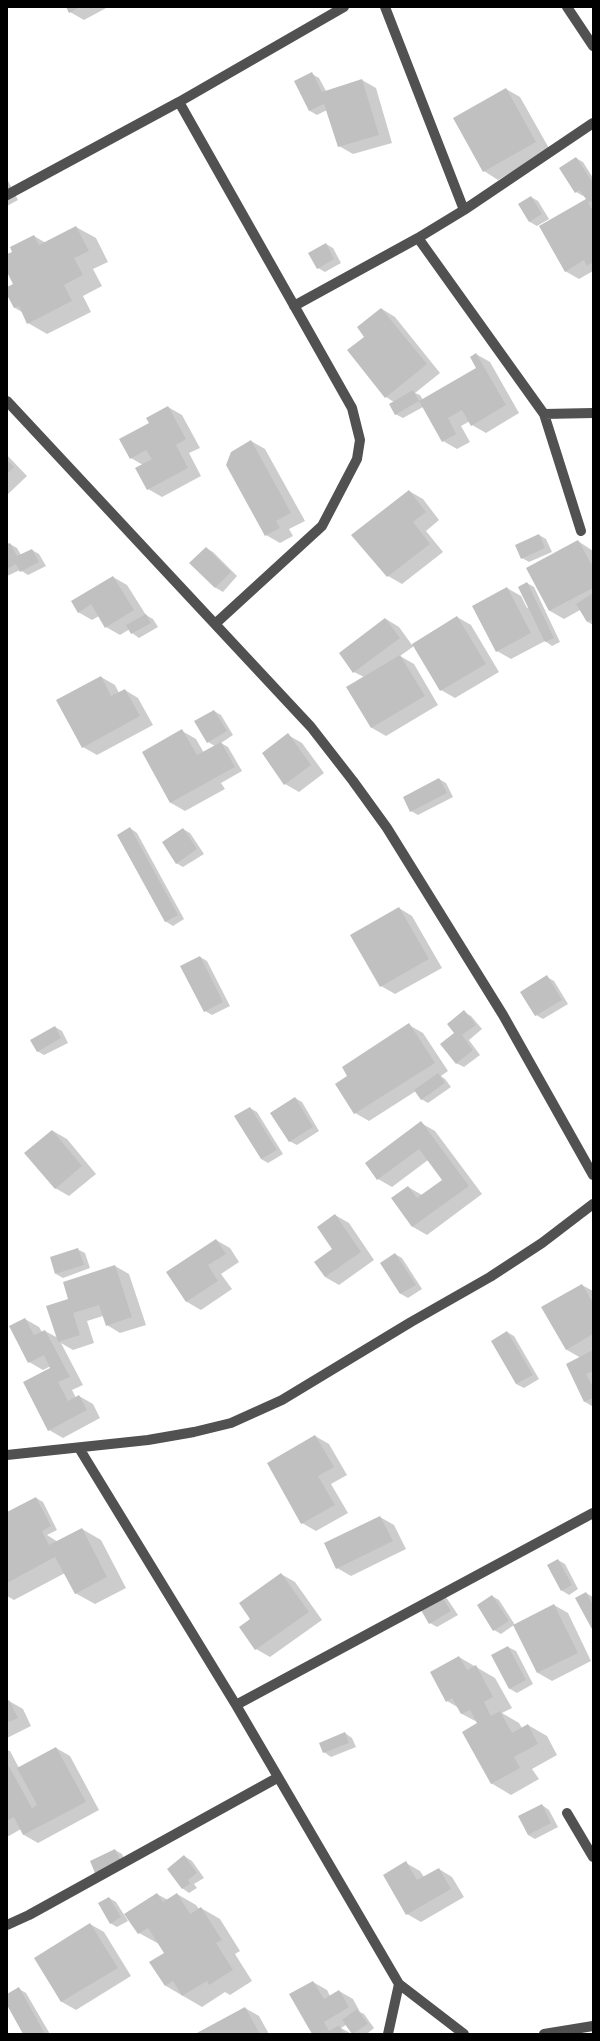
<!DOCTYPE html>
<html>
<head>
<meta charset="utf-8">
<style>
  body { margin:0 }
  #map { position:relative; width:600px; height:2041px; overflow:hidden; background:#fff; font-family:Manrope,sans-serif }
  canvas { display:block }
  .frame { position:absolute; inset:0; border:8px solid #000; pointer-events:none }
</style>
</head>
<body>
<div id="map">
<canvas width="600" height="2041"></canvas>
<div class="frame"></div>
</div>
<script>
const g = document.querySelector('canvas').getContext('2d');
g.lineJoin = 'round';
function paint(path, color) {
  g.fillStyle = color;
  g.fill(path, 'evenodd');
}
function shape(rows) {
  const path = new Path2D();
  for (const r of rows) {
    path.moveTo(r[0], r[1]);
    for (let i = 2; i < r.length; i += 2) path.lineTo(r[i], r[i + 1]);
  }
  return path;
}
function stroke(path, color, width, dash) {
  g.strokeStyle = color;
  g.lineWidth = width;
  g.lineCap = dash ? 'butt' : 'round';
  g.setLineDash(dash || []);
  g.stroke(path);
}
const shadow = shape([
  [67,7,108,7,84,20,70,12],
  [312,74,319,78,326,91,362,80,376,88,392,143,353,154,339,146,327,110,317,115,310,111],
  [506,89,520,97,550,150,498,180,484,171],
  [576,158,583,162,593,178,593,271,579,279,565,271,587,200,584,195,583,196,576,192],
  [7,179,18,200,7,206],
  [531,197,538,201,549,219,537,226,530,222,519,204],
  [76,227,96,238,108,262,93,269,102,286,83,296,91,312,47,334,28,323,22,312,15,308,7,292,7,288,14,284,7,270,7,256,34,236,46,243],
  [326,244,333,248,341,263,325,272,318,268],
  [382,309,395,317,440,373,415,393,420,395,423,400,478,368,476,354,490,362,519,413,486,433,472,425,470,421,461,426,470,442,457,449,443,441,423,407,403,418,395,414,394,402,386,397,366,337],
  [168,407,182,415,200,448,189,453,201,476,162,497,148,489,143,465,131,458,150,424],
  [251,441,265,449,305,521,289,529,293,536,280,543,266,535],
  [7,455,27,476,7,495],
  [409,491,423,499,439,520,426,531,443,552,402,584,388,576,352,535],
  [539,535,546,539,552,552,529,562,522,558],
  [578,541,593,551,593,625,588,622,580,610,564,619,550,611,527,569],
  [10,544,17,548,21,555,32,550,39,554,46,566,28,575,20,570,7,576,7,545],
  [206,548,213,552,237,576,223,592,216,588,191,563],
  [113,577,127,585,146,615,153,619,158,627,139,638,132,633,130,629,120,635,106,627,99,616,92,620,78,612],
  [527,583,534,587,560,642,552,646,545,641,511,659,497,651,507,588,521,596,527,608,529,607],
  [457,617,471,625,499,672,455,698,441,690,414,646,400,656,414,664,438,705,386,736,372,728,347,687,364,677,354,672,386,619,399,627,412,645],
  [101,677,115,685,119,693,125,690,138,698,153,725,97,755,83,747],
  [214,711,221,715,233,735,221,743,228,747,242,771,221,783,225,789,185,811,171,803,143,753,182,731,196,739,204,753,215,746,208,742],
  [288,735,302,743,324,773,299,792,285,784],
  [439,779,446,783,453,797,418,815,411,811],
  [130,828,137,833,184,919,173,926,165,921],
  [183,829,190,833,204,854,183,867,176,863],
  [399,908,412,916,442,968,395,994,381,986],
  [200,957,207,961,230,1006,212,1015,205,1011],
  [547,977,554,981,568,1004,543,1019,536,1015],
  [464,1012,471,1016,482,1029,469,1040,480,1055,464,1067,456,1063],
  [409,1025,423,1033,448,1071,441,1076,445,1079,451,1087,428,1103,421,1099,416,1091,369,1121,355,1113,336,1084,349,1076],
  [55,1027,62,1031,68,1043,44,1055,37,1051],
  [295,1098,302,1102,319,1131,297,1145,289,1141],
  [250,1108,257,1112,283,1154,268,1163,261,1159],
  [421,1123,435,1131,482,1194,427,1235,413,1227,392,1198,408,1187,422,1195,443,1180,428,1160,392,1187,378,1179],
  [53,1131,67,1139,96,1174,69,1196,55,1188],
  [335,1215,349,1223,374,1260,339,1285,325,1277,334,1249],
  [216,1240,230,1248,239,1262,221,1274,232,1289,201,1310,187,1302,168,1272],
  [77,1249,85,1253,90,1268,63,1278,56,1274],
  [395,1254,402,1258,422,1289,408,1298,401,1294,381,1263],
  [115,1266,129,1274,146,1325,120,1333,107,1325,103,1316,87,1321,94,1343,73,1350,61,1343,83,1385,72,1390,76,1398,79,1396,93,1404,100,1418,63,1438,49,1430,52,1368,51,1366,43,1370,29,1362,11,1327,25,1319,39,1327,42,1332,45,1331,58,1338,69,1299],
  [582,1285,593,1291,592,1406,585,1402,568,1365,581,1358,567,1350,542,1307],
  [507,1332,514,1336,539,1379,524,1388,516,1384],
  [315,1436,329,1444,347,1475,331,1484,348,1513,316,1531,302,1523],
  [36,1498,43,1502,57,1530,47,1535,58,1542,82,1529,101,1540,126,1588,95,1604,75,1593,65,1573,14,1600,7,1596,7,1513],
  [380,1517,394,1525,406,1549,351,1576,337,1568,325,1544],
  [558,1560,565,1564,578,1589,569,1595,561,1590],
  [281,1574,295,1582,322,1620,270,1657,256,1649,252,1619],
  [586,1593,593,1597,593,1629],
  [492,1596,499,1600,515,1625,554,1605,568,1613,591,1661,552,1681,538,1673,514,1625,501,1634,494,1630],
  [446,1597,458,1615,437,1627,430,1623,419,1605],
  [508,1647,516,1651,533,1684,517,1693,510,1689],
  [459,1657,495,1678,512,1708,502,1713,519,1723,522,1728,528,1725,547,1736,557,1755,532,1769,539,1779,511,1795,491,1783,479,1723,462,1714,459,1708,447,1701],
  [9,1701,23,1709,31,1726,7,1738,7,1702],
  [345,1733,352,1738,356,1747,331,1757,324,1752],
  [56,1748,70,1756,99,1810,38,1843,24,1835,21,1829,7,1837,7,1750,10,1751,19,1768],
  [542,1805,549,1810,558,1827,535,1839,528,1835],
  [115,1850,122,1854,127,1865,103,1877],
  [184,1856,192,1861,204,1878,194,1884,197,1888,189,1893,182,1888],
  [406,1863,420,1871,424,1877,439,1869,452,1877,464,1897,421,1922,407,1914],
  [157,1894,168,1900,177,1894,196,1905,199,1909,201,1908,220,1919,240,1951,235,1954,252,1981,230,1995,225,1992,202,2007,166,1986,165,1954,159,1944,139,1933],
  [109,1898,116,1902,128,1921,117,1927,110,1923],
  [90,1924,104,1932,131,1976,76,2010,62,2002,35,1958],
  [313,1982,327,1990,330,1996,339,1991,353,1999,360,2012,364,2014,374,2028,367,2034,353,2034,346,2025,341,2028,352,2034,314,2034],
  [19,1989,26,1993,50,2034,24,2034,7,2003,7,1995],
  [245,2008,259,2016,269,2034,197,2034]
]);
const building = shape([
  [66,7,80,7,69,13],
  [312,72,322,92,362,79,379,135,338,147,324,104,309,111,294,81],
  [506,88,536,142,483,172,453,118],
  [576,157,593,183,593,200,588,203,593,211,593,262,587,266,584,260,565,272,539,226,586,199,579,190,575,193,559,168],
  [531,196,542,214,529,222,518,204],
  [76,226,89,251,74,258,83,275,64,285,72,301,27,324,19,306,14,308,7,295,7,287,13,284,7,272,7,254,12,252,10,247,34,235,39,245],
  [326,243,334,259,317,269,308,253],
  [381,308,427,364,385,398,347,350,364,337,357,327],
  [476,353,506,405,471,426,462,410,448,418,456,434,442,442,419,401,395,415,389,404,413,390,419,401,476,368,470,357],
  [168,406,186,439,176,445,188,468,147,490,135,468,152,459,146,450,130,459,119,439,149,423,146,418],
  [251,440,291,513,276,521,280,528,265,536,226,465,231,452],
  [7,460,14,467,7,474],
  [409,490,426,512,413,522,430,544,387,577,351,535],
  [539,534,545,548,521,559,515,545],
  [578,540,593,567,593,588,549,611,526,568],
  [10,543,17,556,32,549,39,562,20,572,16,564,7,569,7,544],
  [206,547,231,572,215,588,189,563],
  [113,576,134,610,105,628,91,604,78,613,71,601],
  [527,582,554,638,545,642,518,587],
  [507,587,531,633,496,652,472,606],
  [593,593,593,619,587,622,576,604],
  [146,614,151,623,131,634,126,625],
  [457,616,486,664,440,691,412,644],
  [385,618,400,638,353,673,339,653],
  [400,655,425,696,371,728,346,687],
  [101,676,111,696,125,689,140,716,82,748,56,700],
  [214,710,227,731,207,743,194,721],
  [182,729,197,755,221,742,235,767,170,803,142,752],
  [288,733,311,765,284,785,262,753],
  [439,778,447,793,410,812,403,797],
  [130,827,178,915,165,922,117,835],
  [183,828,197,849,176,864,162,842],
  [399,907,429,959,380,987,350,935],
  [200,956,223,1002,204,1012,180,966],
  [547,975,562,1000,535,1016,520,992],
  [464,1010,476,1025,462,1035,473,1050,456,1064,440,1044,454,1033,447,1024],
  [409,1023,435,1063,354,1114,335,1084,347,1076,342,1067],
  [55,1026,61,1038,37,1052,30,1040],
  [438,1073,445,1083,421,1100,414,1090],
  [295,1097,313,1127,289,1142,270,1113],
  [250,1107,277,1150,261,1159,234,1116],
  [421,1121,469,1186,412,1227,391,1198,408,1186,417,1198,442,1180,419,1149,377,1180,365,1163],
  [52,1130,82,1166,55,1189,24,1153],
  [335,1214,361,1252,325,1277,314,1262,332,1249,317,1227],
  [216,1239,226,1254,208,1265,218,1281,186,1302,166,1272],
  [78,1248,84,1265,55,1274,50,1257],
  [395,1253,416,1285,400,1294,380,1263],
  [115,1265,132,1317,106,1326,99,1305,73,1313,80,1335,58,1342,46,1306,68,1299,63,1282],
  [582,1284,593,1303,593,1334,566,1350,541,1307],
  [25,1318,34,1335,45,1330,70,1377,58,1382,68,1401,79,1395,87,1410,48,1431,23,1382,50,1368,44,1355,28,1363,9,1326],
  [507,1331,533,1375,516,1384,491,1341],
  [593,1350,593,1371,586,1374,593,1387,593,1398,584,1402,566,1364],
  [315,1435,334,1467,318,1476,335,1505,301,1524,267,1463],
  [36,1497,51,1526,42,1531,49,1545,82,1528,107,1577,75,1594,55,1557,7,1583,7,1512],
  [380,1516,393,1541,336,1569,324,1543],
  [558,1559,572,1585,561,1591,547,1565],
  [281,1573,309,1612,255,1650,239,1627,250,1619,239,1603],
  [439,1592,451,1611,429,1624,418,1605],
  [586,1592,593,1605,593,1631,575,1598],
  [492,1595,509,1621,493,1631,477,1605],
  [554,1604,578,1653,537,1673,513,1625],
  [508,1646,526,1680,509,1689,491,1655],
  [459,1656,467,1670,476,1665,493,1697,484,1702,491,1716,500,1711,512,1733,528,1724,538,1744,514,1757,520,1768,491,1784,462,1732,477,1723,470,1710,461,1714,452,1698,446,1702,430,1672],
  [9,1700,18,1718,7,1723,7,1701],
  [345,1732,349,1743,323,1753,319,1743],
  [56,1747,86,1802,23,1835,14,1817,7,1821,7,1763,32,1808,37,1805,17,1768],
  [542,1804,551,1823,528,1835,518,1816],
  [115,1849,121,1861,95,1873,90,1861],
  [184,1855,197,1873,188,1880,190,1884,182,1889,167,1869],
  [406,1861,417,1880,439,1868,451,1889,406,1915,383,1875],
  [157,1893,163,1902,177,1893,190,1914,201,1907,222,1940,216,1943,233,1970,209,1985,207,1981,182,1996,173,1981,165,1986,149,1962,164,1953,148,1928,138,1934,124,1914],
  [109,1897,121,1917,110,1924,98,1903],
  [90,1923,118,1968,61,2002,34,1958],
  [313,1981,324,1999,339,1990,349,2007,324,2022,329,2031,339,2025,344,2034,312,2034,289,1994],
  [19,1987,45,2034,23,2034,7,2005,7,1994],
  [245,2007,260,2034,195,2034],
  [357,2009,368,2024,352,2034,342,2020]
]);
const minor = shape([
  [385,7,464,210],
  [567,7,593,46],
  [179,102,352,408,360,440,357,459,322,526,215,624],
  [7,195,179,102,344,7],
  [418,238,544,414,581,531],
  [294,306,418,238,464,210,593,123],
  [7,401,311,727,353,781,387,828,503,1015,593,1175],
  [544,414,593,413],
  [79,1448,236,1705,399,1984,464,2034],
  [7,1455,148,1440,194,1432,231,1423,282,1400,411,1322,490,1277,542,1243,593,1204],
  [236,1705,593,1513],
  [567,1813,593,1857],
  [7,1925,29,1915,277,1778],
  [388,2034,399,1984],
  [544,2034,593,2026]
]);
paint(shadow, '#0003');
paint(building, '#c0c0c0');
stroke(minor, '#515151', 10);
</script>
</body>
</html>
